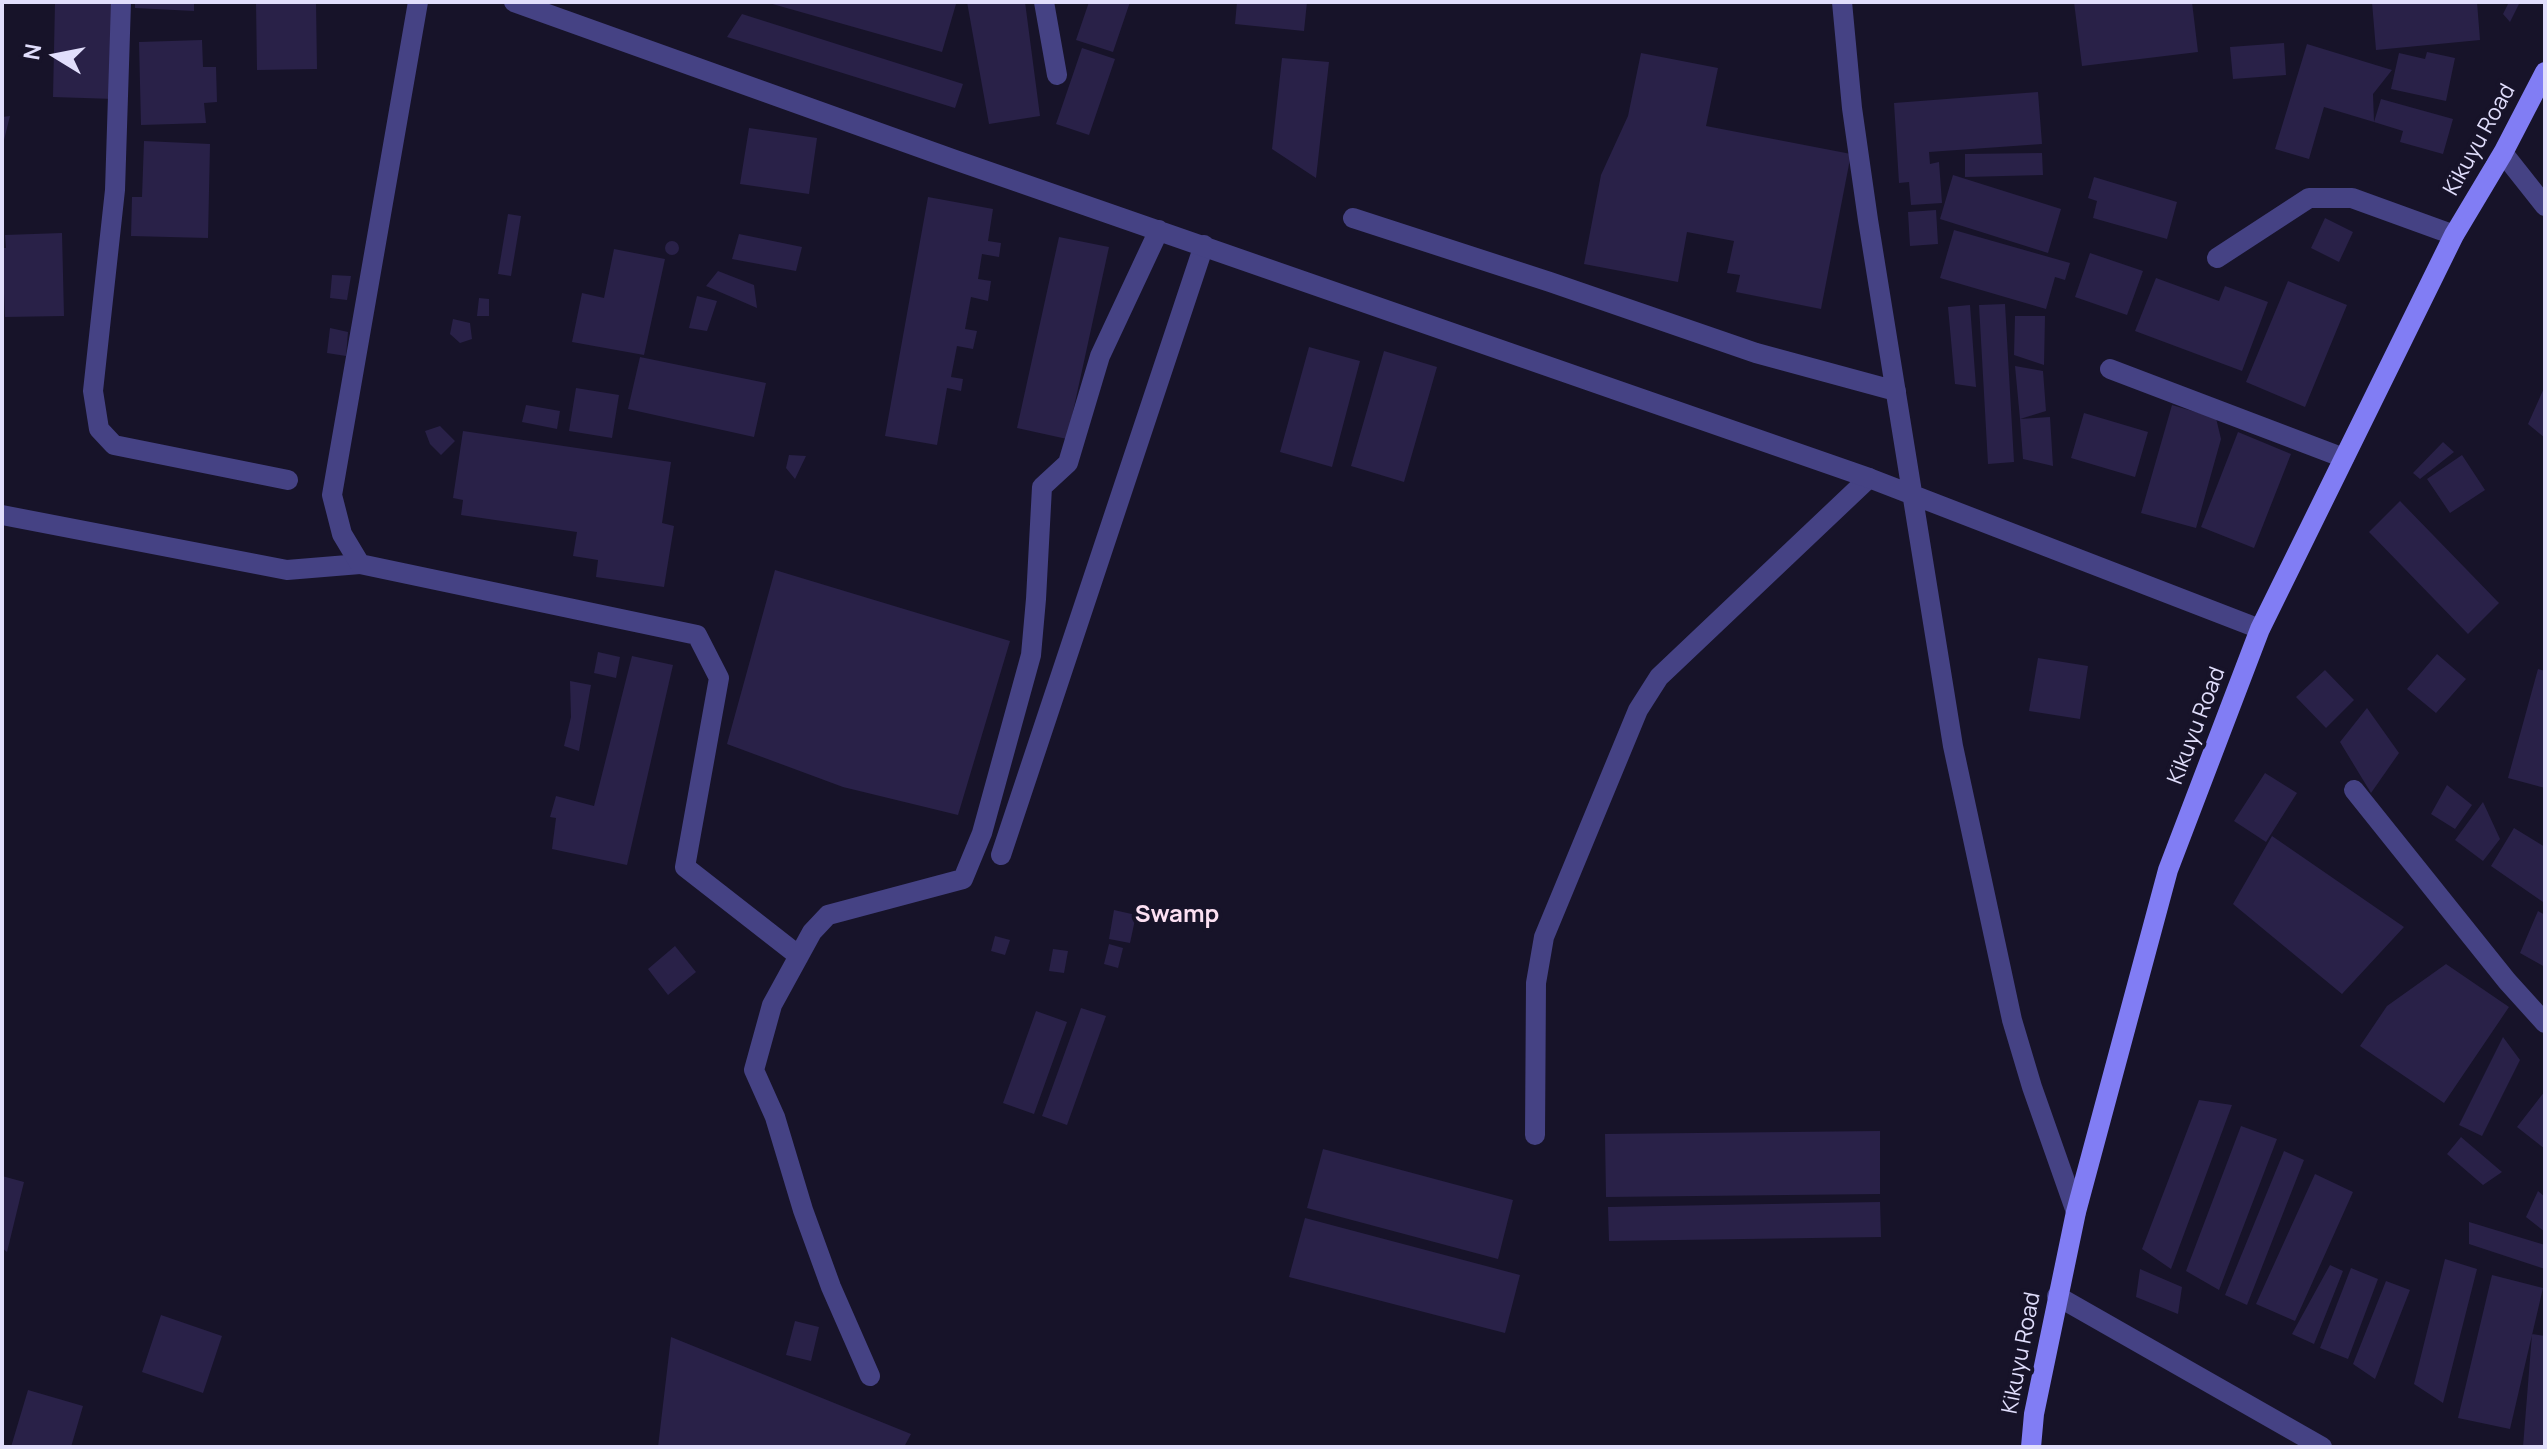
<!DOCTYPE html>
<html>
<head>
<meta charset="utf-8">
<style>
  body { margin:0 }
  #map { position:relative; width:2547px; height:1449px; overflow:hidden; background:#171329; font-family:Manrope,sans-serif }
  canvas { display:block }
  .frame { position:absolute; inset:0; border:4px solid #e1defc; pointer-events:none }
  .north { position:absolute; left:16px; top:16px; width:80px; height:80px; -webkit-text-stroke:6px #171329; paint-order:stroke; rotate:280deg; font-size:22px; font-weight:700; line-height:32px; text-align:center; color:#e1defc }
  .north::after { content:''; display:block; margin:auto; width:28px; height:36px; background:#e1defc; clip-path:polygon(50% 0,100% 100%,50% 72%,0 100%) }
</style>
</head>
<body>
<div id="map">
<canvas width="2547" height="1449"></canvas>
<div class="frame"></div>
<div class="north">N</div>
</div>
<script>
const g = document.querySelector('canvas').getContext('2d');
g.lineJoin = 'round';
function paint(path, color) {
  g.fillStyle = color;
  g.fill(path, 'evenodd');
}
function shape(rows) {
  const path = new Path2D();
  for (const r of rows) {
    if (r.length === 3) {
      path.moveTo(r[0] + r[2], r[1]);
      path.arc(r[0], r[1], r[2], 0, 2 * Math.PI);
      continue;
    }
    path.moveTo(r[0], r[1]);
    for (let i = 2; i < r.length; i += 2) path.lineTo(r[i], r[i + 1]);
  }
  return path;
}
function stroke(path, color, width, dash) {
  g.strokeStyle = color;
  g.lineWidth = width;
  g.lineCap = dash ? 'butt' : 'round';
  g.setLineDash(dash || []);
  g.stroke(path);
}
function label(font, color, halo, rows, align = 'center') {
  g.font = font + ' Manrope,sans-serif';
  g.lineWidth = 8;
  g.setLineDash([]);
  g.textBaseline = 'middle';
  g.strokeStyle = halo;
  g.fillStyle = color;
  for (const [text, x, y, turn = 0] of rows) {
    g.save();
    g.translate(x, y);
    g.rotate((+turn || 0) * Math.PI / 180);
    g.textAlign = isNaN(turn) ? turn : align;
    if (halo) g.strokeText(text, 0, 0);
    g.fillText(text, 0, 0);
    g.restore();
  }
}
const building = shape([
  [135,2,194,2,194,11,135,8],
  [256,2,316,2,317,69,257,70],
  [948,2,956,4,942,52,769,3],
  [967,2,1025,2,1040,116,989,124],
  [1089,2,1130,2,1113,52,1076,40],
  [1237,2,1307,2,1304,31,1235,24],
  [2074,2,2192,2,2198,52,2082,66],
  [2372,2,2477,2,2480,40,2376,50],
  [2504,2,2520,2,2510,22,2503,14,2508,4],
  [55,3,117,4,114,99,53,97],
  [742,14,963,84,955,108,727,37],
  [202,40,203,67,216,67,217,102,204,103,206,123,141,125,139,42],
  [2284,43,2286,75,2233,79,2230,47],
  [2307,44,2392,70,2373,94,2374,122,2324,107,2309,159,2275,149],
  [1082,48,1115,59,1089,135,1056,124],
  [2427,52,2455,58,2446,101,2391,89,2399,53,2425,59],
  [1641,53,1718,68,1706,126,1851,154,1821,309,1736,292,1740,275,1727,273,1734,241,1687,232,1678,282,1584,264,1601,175,1628,116],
  [1282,58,1329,62,1316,178,1272,149],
  [2038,92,2042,144,1929,152,1930,164,1939,162,1942,203,1911,205,1909,182,1899,183,1894,103],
  [2381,99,2453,119,2443,154,2400,142,2403,131,2374,122],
  [10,116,3,144,2,144,2,117],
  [749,128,817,138,809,194,740,184],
  [144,141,210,144,208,238,131,236,132,197,142,197],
  [2042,153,2043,175,1965,177,1965,154],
  [1953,175,2061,209,2048,253,1940,219],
  [2094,177,2177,202,2167,239,2093,218,2097,201,2088,198],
  [928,197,993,209,988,241,1001,243,999,257,982,254,978,279,991,281,988,301,971,297,965,329,977,331,973,349,957,346,951,377,963,379,961,391,947,388,937,445,885,436],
  [1936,210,1938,244,1910,246,1908,212],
  [508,214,521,216,511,276,498,274],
  [2325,218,2353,232,2339,262,2311,248],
  [1954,230,2070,263,2065,280,2055,277,2046,309,1940,278],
  [62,233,64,316,5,317,2,248,6,248,5,235],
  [739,234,802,247,796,271,732,259],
  [1059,237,1109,247,1067,439,1017,428],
  [672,248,7],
  [614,249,665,259,644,355,572,342,582,293,604,298],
  [2090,253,2143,271,2127,315,2075,297],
  [718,271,754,285,757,308,706,286],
  [332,275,351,276,347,300,330,298],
  [2156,278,2219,301,2225,286,2268,302,2242,371,2135,331],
  [2288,281,2347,305,2305,407,2246,382],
  [697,296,717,301,707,331,689,328],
  [479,298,489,299,489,316,477,316],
  [2005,304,2014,462,1988,464,1979,305],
  [1970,305,1976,387,1955,384,1948,307],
  [2015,316,2045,316,2044,365,2014,355],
  [453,319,470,323,472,339,460,343,450,334],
  [330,328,348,332,346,356,327,353],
  [1309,347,1360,361,1332,467,1280,452],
  [1384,351,1437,367,1404,482,1351,466],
  [640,357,766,383,754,437,628,409],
  [2015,366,2043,371,2046,411,2020,419],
  [2545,386,2545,438,2528,424],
  [576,388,619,395,612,438,569,431],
  [526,405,560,411,557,429,522,422],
  [2172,405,2216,418,2221,439,2196,528,2141,513],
  [2084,413,2148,432,2135,477,2071,458],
  [2050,417,2053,466,2023,459,2020,419],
  [440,426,455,441,441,455,430,444,425,431],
  [463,431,671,462,662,523,674,526,664,587,596,577,598,560,573,556,577,532,461,515,463,500,453,498],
  [2238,432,2291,454,2254,548,2201,527],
  [2443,442,2454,452,2420,479,2413,473],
  [789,455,806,456,795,479,786,468],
  [2462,455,2485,490,2450,513,2427,479],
  [2400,501,2499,603,2468,634,2369,532],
  [775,570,1010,641,958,815,843,787,727,744],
  [598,652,620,657,616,678,594,673],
  [2437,654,2466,679,2436,713,2407,689],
  [632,656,673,665,627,865,552,849,556,818,550,817,556,796,594,806],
  [2038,658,2088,666,2080,719,2029,711],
  [2538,669,2545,671,2545,788,2508,778],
  [2325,670,2354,700,2326,728,2296,697],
  [570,681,591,685,579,751,564,746,571,717],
  [2367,708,2399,753,2371,793,2340,742],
  [2265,773,2297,793,2266,842,2234,821],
  [2447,785,2472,805,2455,829,2431,814],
  [2483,802,2500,839,2483,861,2455,840],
  [2514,828,2545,847,2545,898,2543,902,2491,866],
  [2272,836,2404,927,2342,994,2233,904],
  [1114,910,1136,915,1130,943,1109,939],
  [2538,911,2545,915,2545,967,2520,953],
  [995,936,1010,940,1005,955,991,951],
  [1109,944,1123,948,1118,968,1104,964],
  [675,946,696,972,668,995,648,969],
  [1053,949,1068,951,1064,973,1049,971],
  [2446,964,2509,1007,2444,1103,2360,1046,2387,1006],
  [1081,1008,1106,1016,1067,1125,1042,1116],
  [1036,1011,1067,1022,1034,1114,1003,1103],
  [2503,1037,2520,1060,2482,1136,2459,1125],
  [2545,1091,2545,1149,2517,1127],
  [2199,1100,2232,1105,2171,1269,2142,1249],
  [2241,1126,2277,1139,2219,1290,2186,1271],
  [1880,1131,1880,1194,1606,1197,1605,1134],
  [2461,1137,2502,1172,2483,1185,2447,1154],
  [1323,1149,1513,1200,1498,1259,1307,1208],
  [2284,1151,2304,1160,2247,1305,2225,1295],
  [2315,1174,2353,1192,2295,1321,2256,1304],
  [2,1176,24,1182,7,1252,2,1248],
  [2538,1191,2545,1197,2545,1232,2526,1217],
  [1880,1202,1881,1237,1609,1241,1608,1207],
  [1305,1218,1520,1275,1505,1333,1289,1277],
  [2469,1222,2545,1245,2545,1269,2469,1244],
  [2445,1259,2477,1269,2443,1403,2414,1384],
  [2330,1265,2343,1271,2314,1344,2292,1334],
  [2351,1268,2378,1279,2348,1359,2320,1348],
  [2140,1269,2182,1287,2178,1314,2136,1297],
  [2492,1275,2543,1288,2510,1429,2458,1418],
  [2386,1281,2410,1290,2375,1379,2353,1364],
  [161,1315,222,1336,203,1393,142,1372],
  [795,1321,819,1327,811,1361,786,1355],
  [2532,1334,2545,1336,2545,1447,2523,1447],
  [671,1337,911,1434,904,1447,658,1447],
  [28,1390,83,1406,71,1447,11,1447]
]);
const service = shape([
  [1044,2,1057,75],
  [2217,258,2309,198,2352,198,2454,235],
  [2110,369,2344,458],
  [2,515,287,570,360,564],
  [1001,855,1204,245],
  [1535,1135,1536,983,1544,937,1638,710,1659,677,1869,478],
  [2057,1296,2322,1447]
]);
const minor = shape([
  [121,2,115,190,93,391,99,429,114,445,288,480],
  [418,2,332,495,342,534,360,564,697,635,719,678,685,867,799,956],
  [514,2,955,160,1869,478,2260,629],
  [1842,2,1852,108,1868,220,1953,746,2012,1020,2032,1087,2076,1212],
  [2503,153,2545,206],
  [1353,218,1550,282,1756,353,1896,391],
  [2354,790,2507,981,2545,1023],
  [870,1376,831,1287,803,1210,775,1117,754,1070,772,1005,812,932,828,915,963,879,982,833,1031,655,1036,599,1042,487,1068,463,1100,356,1159,230]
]);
const secondary = shape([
  [2031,1447,2034,1414,2076,1212,2168,870,2260,629,2454,235,2503,153,2545,72]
]);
const streetNames = [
  ["Kikuyu Road",2480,140,-61],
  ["Kikuyu Road",2197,726,-69],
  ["Kikuyu Road",2022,1353,-79]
];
const neighbourhoodNames = [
  ["Swamp",1177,915]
];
paint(building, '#292148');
stroke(service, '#454284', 20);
stroke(minor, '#454284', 20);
stroke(secondary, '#817df4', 20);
label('22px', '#e1defc', '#171329', streetNames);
label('bold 24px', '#fce0f2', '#171329', neighbourhoodNames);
</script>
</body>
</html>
